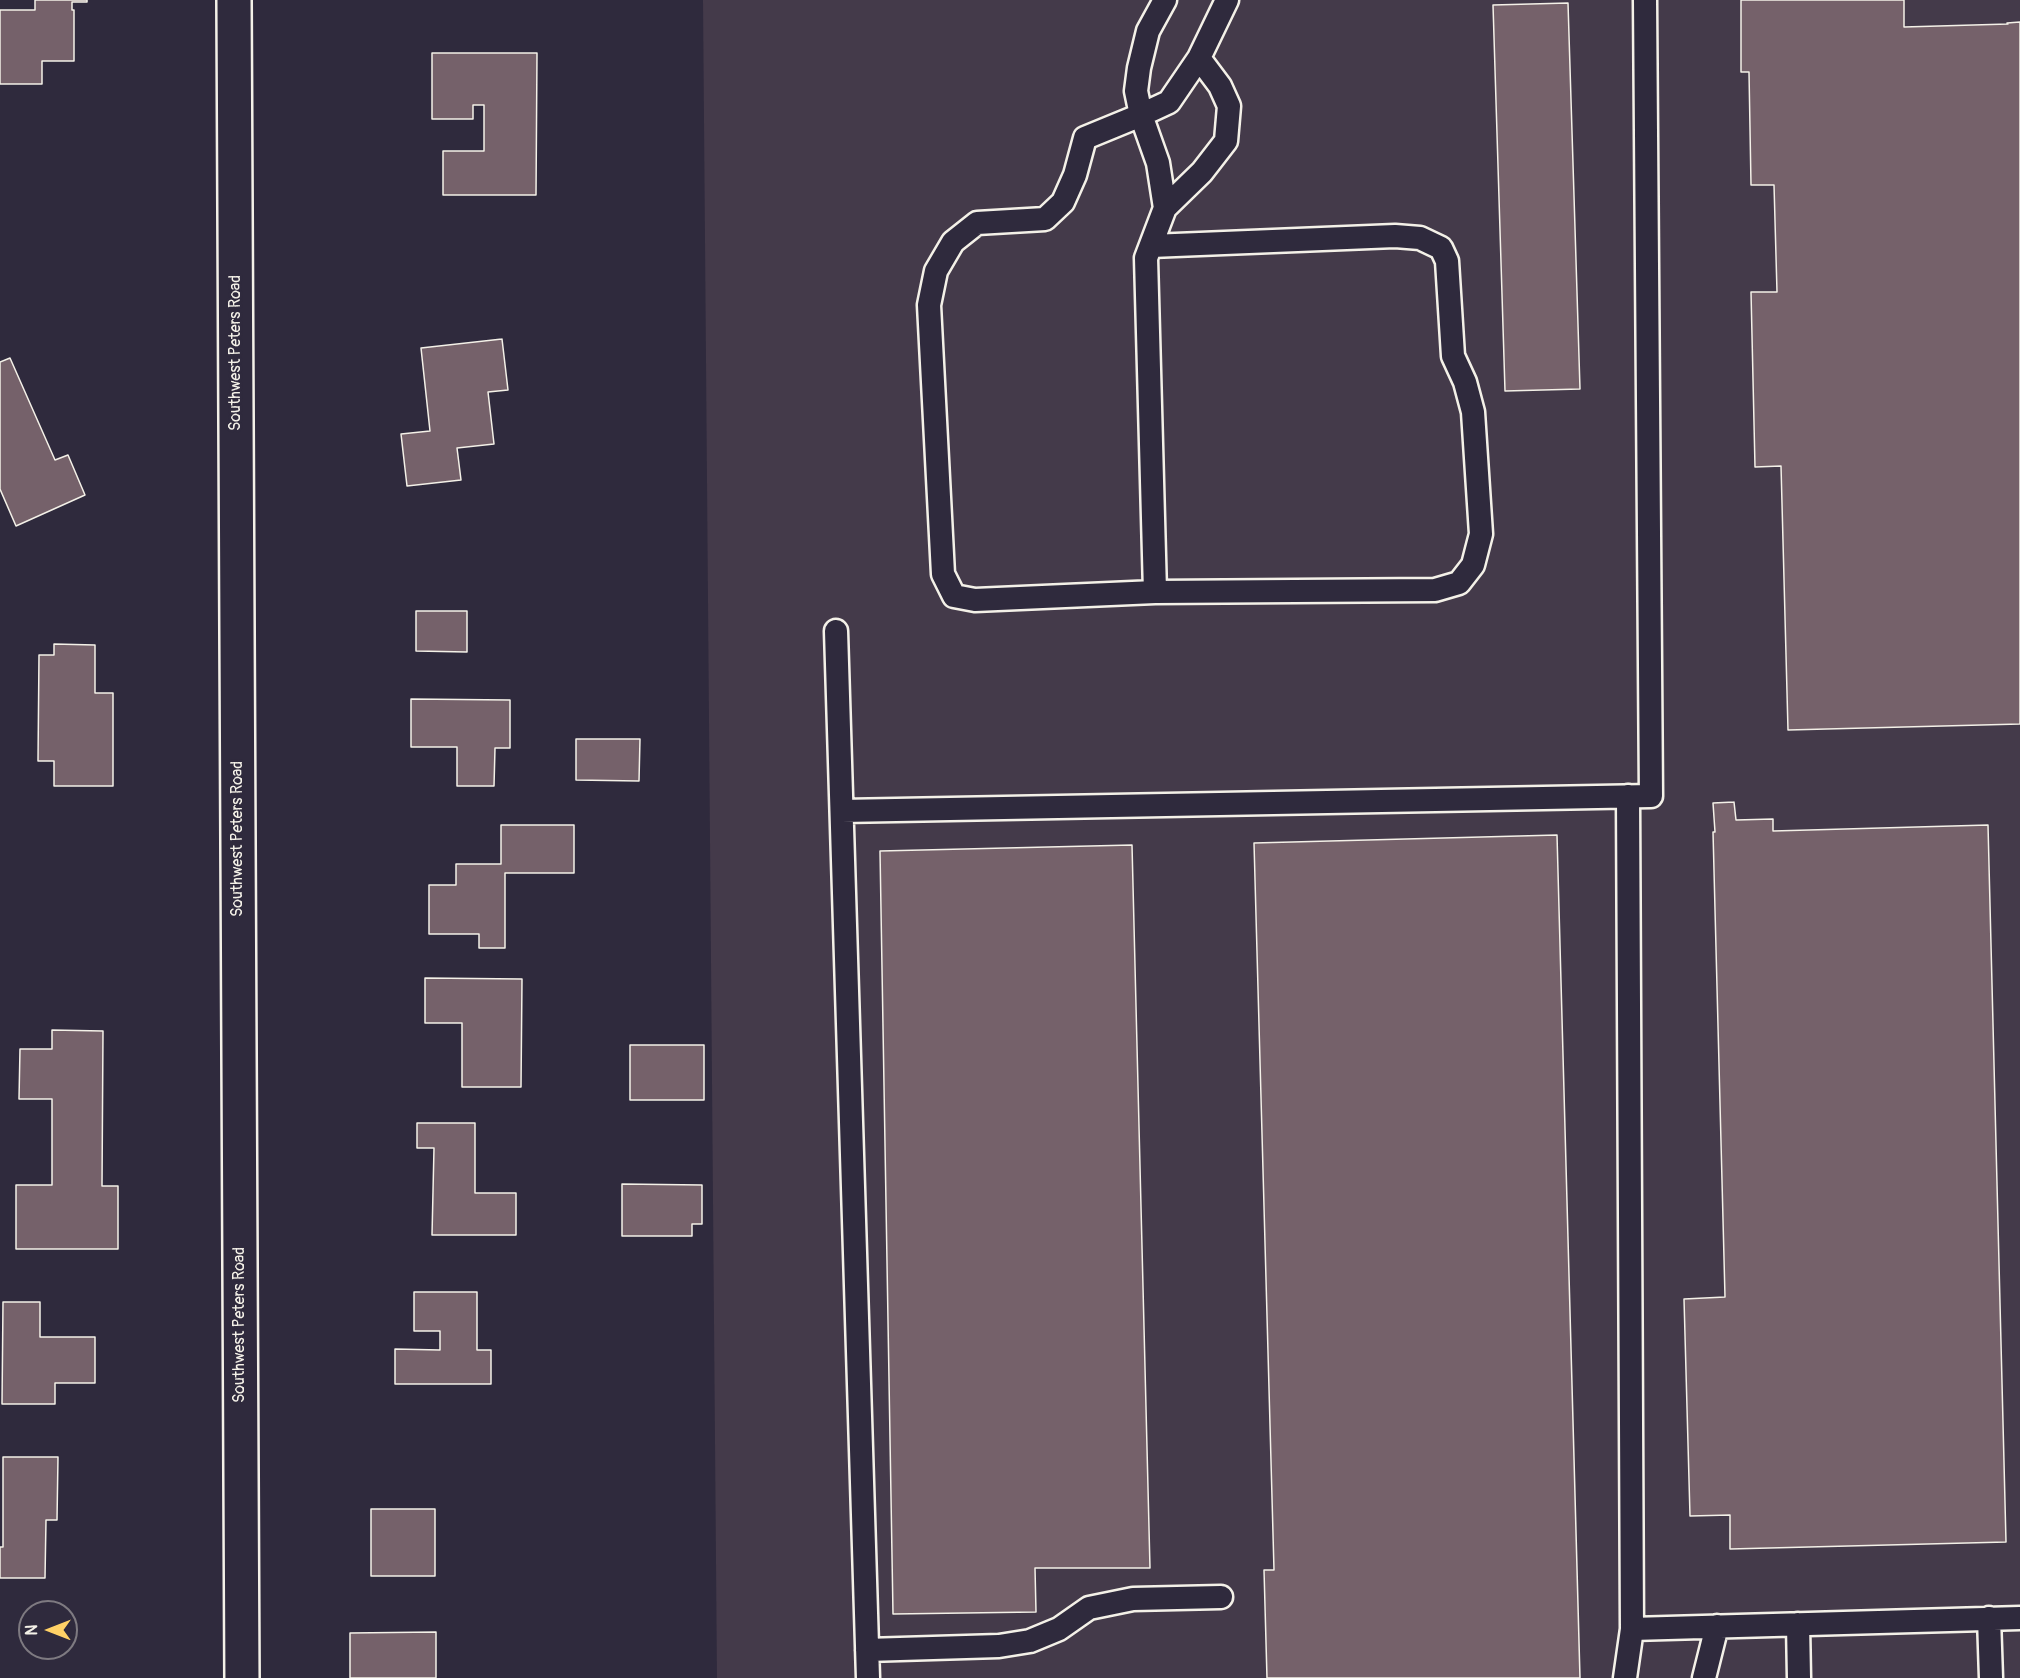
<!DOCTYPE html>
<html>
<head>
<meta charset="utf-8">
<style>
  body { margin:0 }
  #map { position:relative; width:2020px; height:1678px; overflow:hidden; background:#2f2a3d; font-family:Pangolin,sans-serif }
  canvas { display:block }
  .north { position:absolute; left:18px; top:1600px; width:60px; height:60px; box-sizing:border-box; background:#2f2a3d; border:2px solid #7e7a81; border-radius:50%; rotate:270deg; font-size:16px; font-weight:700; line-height:24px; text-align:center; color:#f4f1e8 }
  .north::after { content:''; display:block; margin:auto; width:21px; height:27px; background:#ffd166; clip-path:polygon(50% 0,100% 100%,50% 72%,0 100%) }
</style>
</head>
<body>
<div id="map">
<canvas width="2020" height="1678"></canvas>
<div class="north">N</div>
</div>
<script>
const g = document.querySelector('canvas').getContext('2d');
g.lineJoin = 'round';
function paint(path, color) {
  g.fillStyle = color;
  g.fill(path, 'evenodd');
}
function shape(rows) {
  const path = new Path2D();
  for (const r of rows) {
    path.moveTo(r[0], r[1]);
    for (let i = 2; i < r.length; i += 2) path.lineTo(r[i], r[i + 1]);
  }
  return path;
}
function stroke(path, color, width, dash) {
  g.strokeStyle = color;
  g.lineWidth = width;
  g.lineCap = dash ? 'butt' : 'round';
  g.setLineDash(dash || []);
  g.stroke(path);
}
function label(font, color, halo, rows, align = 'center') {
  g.font = font + ' Pangolin,sans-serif';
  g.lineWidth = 5;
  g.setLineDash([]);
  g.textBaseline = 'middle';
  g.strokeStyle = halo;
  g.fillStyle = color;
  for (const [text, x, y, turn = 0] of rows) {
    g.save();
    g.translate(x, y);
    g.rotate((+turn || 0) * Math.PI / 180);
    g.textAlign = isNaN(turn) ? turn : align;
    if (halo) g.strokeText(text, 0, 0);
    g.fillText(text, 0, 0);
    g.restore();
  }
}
const built = shape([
  [703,0,2020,0,2020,1678,717,1678]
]);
const building = shape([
  [35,0,87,0,87,2,72,2,72,10,74,10,74,61,42,61,42,84,0,84,0,10,35,10,35,0],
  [1741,0,1904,0,1904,27,2008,24,2007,23,2020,22,2020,724,1788,730,1781,466,1755,467,1751,292,1777,292,1774,185,1751,185,1749,72,1741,72,1741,0],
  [1568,3,1580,389,1505,391,1493,5,1568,3],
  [432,53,537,53,536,195,443,195,443,151,484,151,484,105,473,105,473,119,432,119,432,53],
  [502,339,508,390,488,392,494,444,457,448,461,480,407,486,401,434,430,431,421,348,502,339],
  [10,358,55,460,68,455,85,495,16,526,0,489,0,362,10,358],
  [416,611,467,611,467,652,416,651,416,611],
  [54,644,95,645,95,693,113,693,113,786,54,786,54,761,38,761,39,655,54,655,54,644],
  [411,699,510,700,510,748,495,748,494,786,457,786,457,747,411,747,411,699],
  [576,739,640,739,639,781,576,780,576,739],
  [1734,802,1736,820,1773,819,1773,831,1988,825,2006,1542,1730,1549,1730,1515,1690,1516,1684,1299,1725,1297,1713,832,1715,832,1713,803,1734,802],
  [501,825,574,825,574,873,505,873,505,948,479,948,479,934,429,934,429,885,456,885,456,864,501,864,501,825],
  [1557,835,1580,1678,1267,1678,1264,1570,1274,1570,1254,843,1557,835],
  [1132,845,1150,1568,1035,1568,1036,1612,893,1614,880,851,1132,845],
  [425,978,522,979,521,1087,462,1087,462,1023,425,1023,425,978],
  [52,1030,103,1031,102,1186,118,1186,118,1249,16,1249,16,1185,52,1185,52,1099,19,1099,20,1049,52,1049,52,1030],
  [630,1045,704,1045,704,1100,630,1100,630,1045],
  [417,1123,475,1123,475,1193,516,1193,516,1235,432,1235,434,1148,417,1148,417,1123],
  [622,1184,702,1185,702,1224,692,1224,692,1236,622,1236,622,1184],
  [414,1292,477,1292,477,1350,491,1350,491,1384,395,1384,395,1349,440,1350,440,1331,414,1331,414,1292],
  [3,1302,40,1302,40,1337,95,1337,95,1383,55,1383,55,1404,2,1404,3,1302],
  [3,1457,58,1457,57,1520,46,1520,45,1578,0,1578,0,1547,3,1547,3,1457],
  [371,1509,435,1509,435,1576,371,1576,371,1509],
  [436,1632,436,1678,350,1678,350,1633,436,1632]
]);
const service = shape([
  [1165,0,1148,31,1139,68,1136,91,1141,115,1169,102,1199,58,1227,0],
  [1165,208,1202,172,1226,141,1229,106,1220,86,1199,58],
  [1151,246,1395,236,1420,238,1441,248,1447,261,1453,356,1465,382,1473,412,1481,534,1473,565,1459,583,1435,590,1155,592,975,600,954,596,943,574,929,305,936,271,953,242,977,223,1045,219,1063,202,1075,175,1085,138,1141,115,1158,163,1165,208,1146,258,1155,592],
  [836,631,868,1678],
  [842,811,1651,796,1645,0],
  [1989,1618,1991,1678],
  [1798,1624,1799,1678],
  [1632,1629,2020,1618],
  [867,1650,999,1646,1030,1641,1059,1629,1089,1608,1133,1599,1221,1597],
  [1625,1678,1632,1629,1628,796],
  [1704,1678,1717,1626]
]);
const minor = shape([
  [234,0,242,1678]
]);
const streetNames = [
  ["Southwest Peters Road",236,353,-90],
  ["Southwest Peters Road",238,839,-90],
  ["Southwest Peters Road",240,1325,-90]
];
paint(built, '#443a4a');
paint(building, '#75616a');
stroke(building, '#f4f1e8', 1.5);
stroke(service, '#f4f1e8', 27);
stroke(minor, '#f4f1e8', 38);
stroke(service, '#2f2a3d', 22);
stroke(minor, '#2f2a3d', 33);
label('16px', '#f4f1e8', '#2f2a3d', streetNames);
</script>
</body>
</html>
